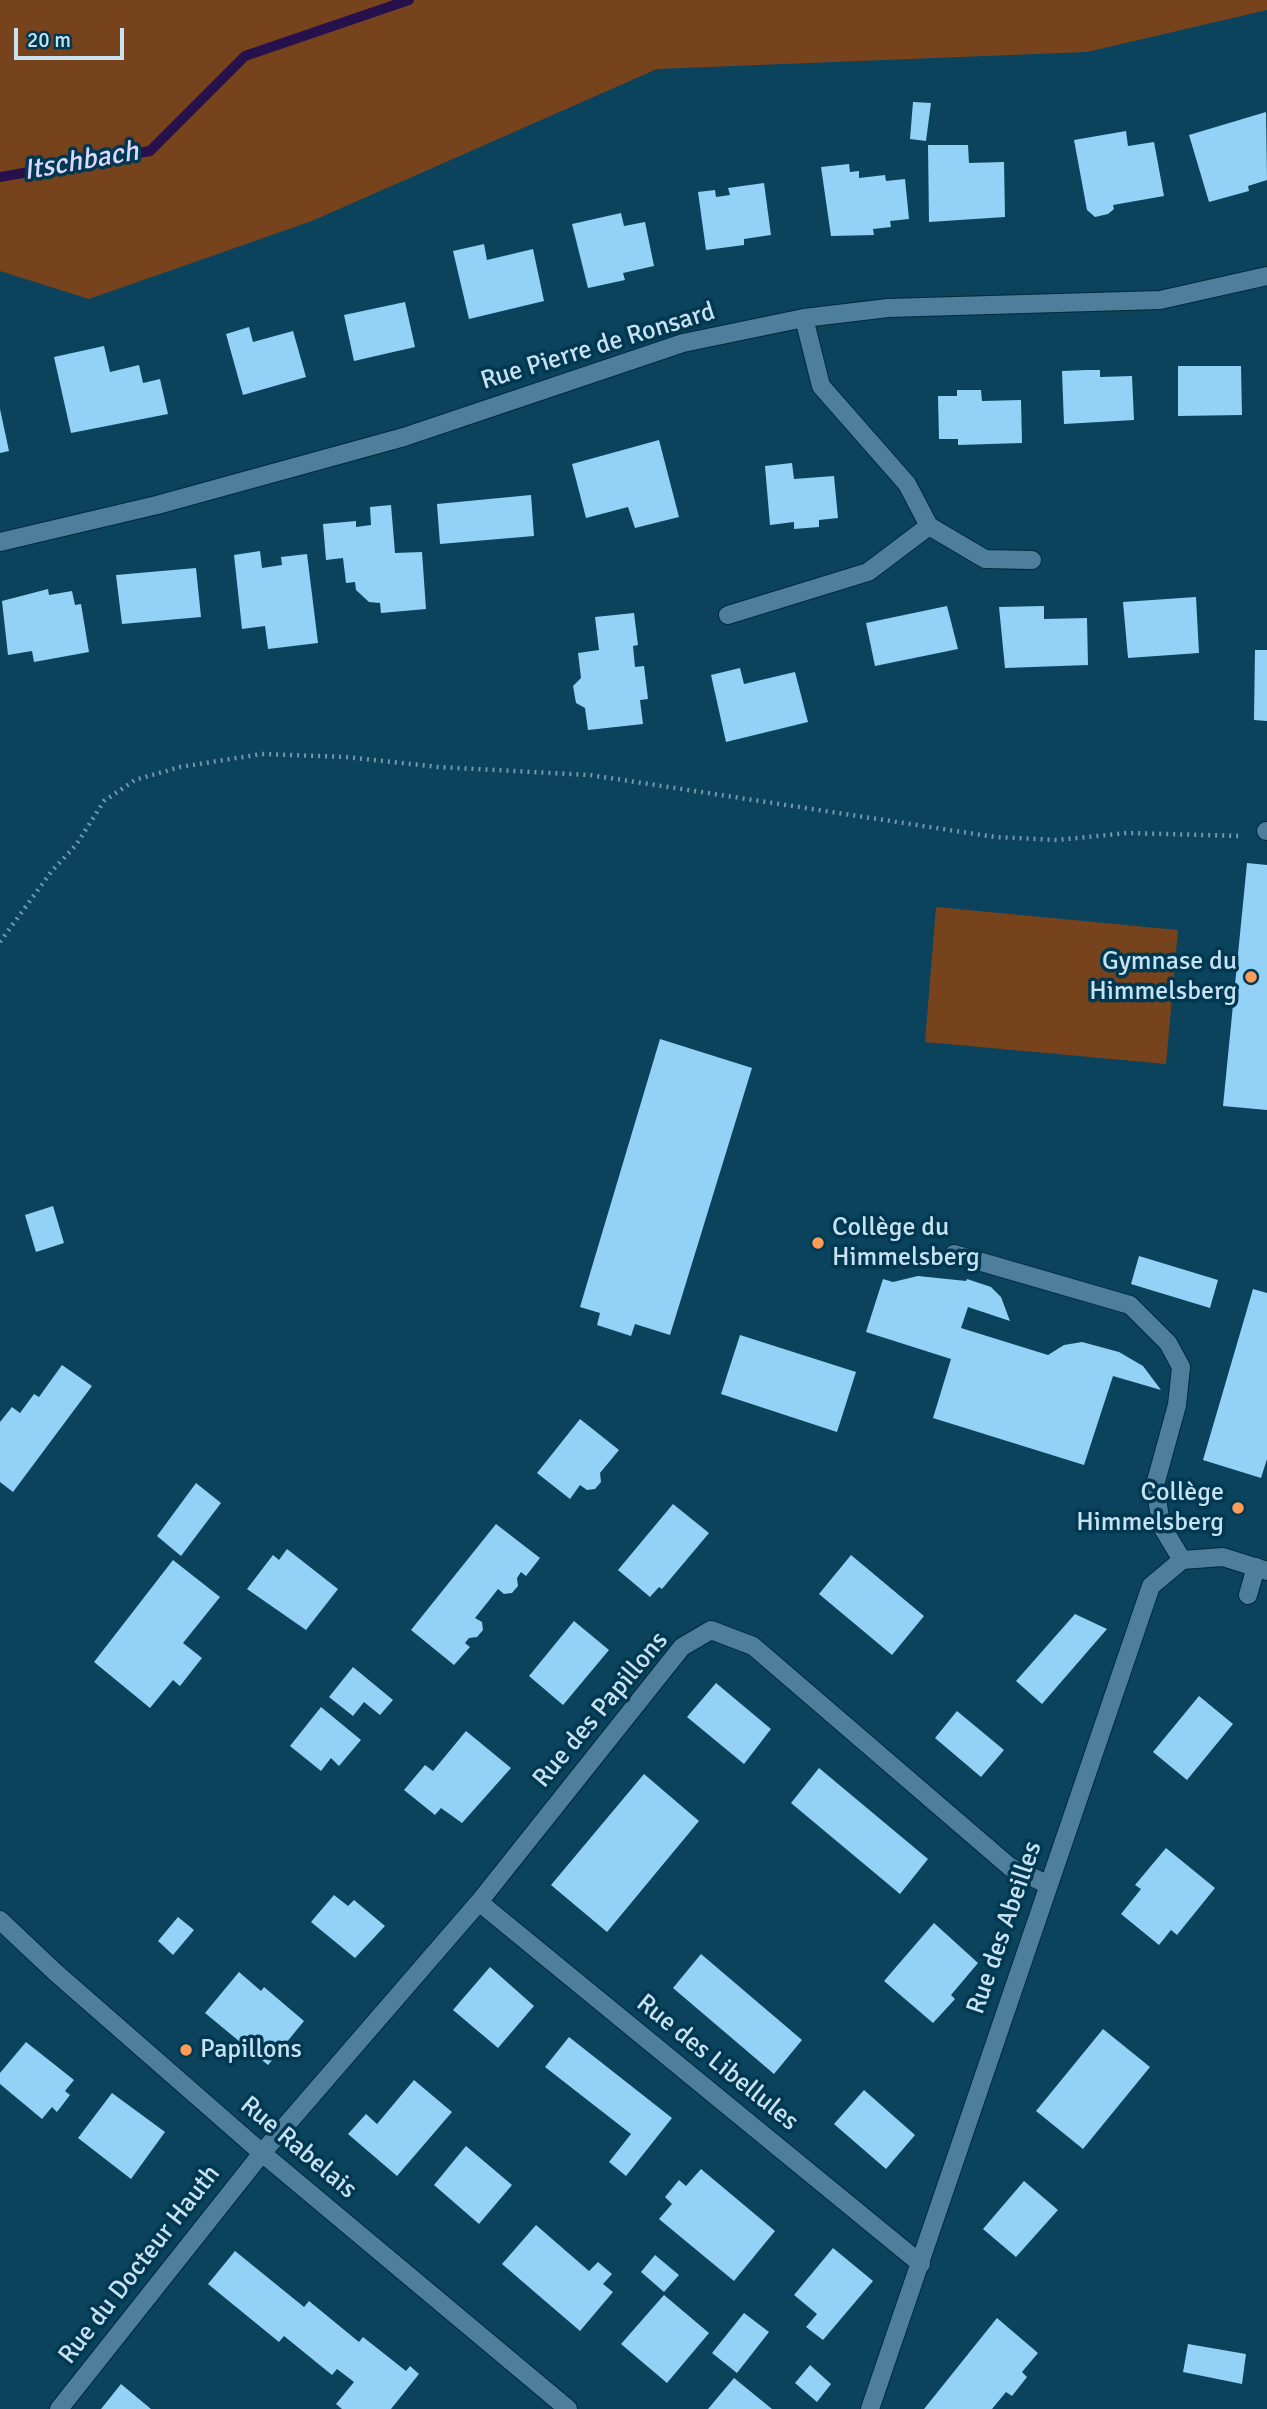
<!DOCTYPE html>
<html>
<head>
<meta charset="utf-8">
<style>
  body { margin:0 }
  #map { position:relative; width:1267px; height:2409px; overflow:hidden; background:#0b435d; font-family:Signika,sans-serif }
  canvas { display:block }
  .scale { position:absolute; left:14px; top:28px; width:110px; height:32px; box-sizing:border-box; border:4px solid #c8e2f2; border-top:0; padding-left:9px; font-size:21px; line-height:24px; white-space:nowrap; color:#c8e2f2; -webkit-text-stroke:5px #003851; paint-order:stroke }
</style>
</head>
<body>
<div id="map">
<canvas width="1267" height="2409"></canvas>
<div class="scale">20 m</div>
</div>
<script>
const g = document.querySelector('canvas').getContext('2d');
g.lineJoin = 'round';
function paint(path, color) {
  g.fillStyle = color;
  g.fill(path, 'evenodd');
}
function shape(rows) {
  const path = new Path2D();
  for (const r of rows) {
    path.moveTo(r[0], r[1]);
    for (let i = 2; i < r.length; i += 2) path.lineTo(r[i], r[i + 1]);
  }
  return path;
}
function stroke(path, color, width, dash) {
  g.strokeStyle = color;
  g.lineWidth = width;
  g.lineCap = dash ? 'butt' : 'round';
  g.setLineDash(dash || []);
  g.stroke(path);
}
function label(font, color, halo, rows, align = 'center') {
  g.font = font + ' Signika,sans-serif';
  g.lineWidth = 7;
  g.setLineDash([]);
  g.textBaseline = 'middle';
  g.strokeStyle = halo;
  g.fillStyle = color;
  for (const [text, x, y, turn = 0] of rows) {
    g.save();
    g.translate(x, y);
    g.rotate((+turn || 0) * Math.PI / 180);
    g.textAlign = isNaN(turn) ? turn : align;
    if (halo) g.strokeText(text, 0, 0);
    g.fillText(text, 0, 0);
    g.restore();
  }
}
const green = shape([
  [0,0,1267,0,1267,10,1087,52,657,69,312,221,89,299,0,271],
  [936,907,1178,930,1166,1064,925,1042]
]);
const stream = shape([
  [0,177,150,151,245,56,409,0]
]);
const building = shape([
  [913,102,931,103,926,141,910,139],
  [1266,112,1267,180,1248,186,1249,191,1209,202,1189,135],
  [1126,131,1128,146,1154,142,1164,196,1113,205,1114,209,1108,214,1095,217,1087,210,1074,140],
  [928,145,968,145,969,163,1004,162,1005,217,929,222],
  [849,164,850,172,859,171,859,178,885,175,886,181,905,179,909,219,890,221,891,227,873,229,874,235,831,236,821,167],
  [764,183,771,235,744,239,744,245,706,250,698,192,715,190,716,197,730,195,728,188],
  [621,213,624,226,645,222,654,266,623,273,625,280,588,288,572,224],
  [484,244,487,260,533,249,544,301,469,319,453,251],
  [405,302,415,347,354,361,344,315],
  [249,327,253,342,293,331,306,377,243,395,226,334],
  [104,346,110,372,139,365,143,383,160,379,168,414,71,433,54,357],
  [1178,366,1241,366,1242,415,1178,416],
  [1087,370,1100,370,1100,377,1132,376,1134,420,1064,424,1062,371],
  [957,390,981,390,982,401,1021,400,1022,443,958,445,958,439,939,439,938,396,957,396],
  [0,409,9,451,0,453],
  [659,440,679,517,635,528,628,507,586,518,572,464],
  [792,463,794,479,834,476,838,518,819,520,819,527,794,529,794,522,770,525,765,466],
  [531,495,534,536,440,544,437,504],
  [391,505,395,553,422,552,426,609,381,613,380,603,369,602,356,590,355,582,346,583,343,558,326,560,323,524,356,521,356,527,371,525,370,507],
  [260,551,262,568,282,565,281,557,307,554,318,643,268,649,265,626,242,629,234,555],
  [196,568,201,617,122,624,116,575],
  [48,589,49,595,72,591,75,605,81,604,89,652,34,662,32,651,8,655,2,601],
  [1196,597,1199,653,1128,658,1123,602],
  [947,606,958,649,875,666,866,623],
  [1044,606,1044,619,1087,618,1088,665,1005,668,999,607],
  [634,613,638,645,633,646,635,667,644,666,648,699,640,700,643,724,588,730,585,708,576,703,573,686,581,678,578,653,599,650,595,617],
  [1255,650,1267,650,1267,721,1254,720],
  [740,668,744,684,795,672,808,722,726,742,711,675],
  [1247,863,1267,865,1267,1110,1223,1106],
  [660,1039,752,1068,670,1335,635,1324,631,1336,597,1325,600,1313,580,1307],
  [53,1206,64,1243,36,1252,25,1215],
  [1139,1256,1218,1280,1210,1308,1131,1284],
  [918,1276,966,1281,967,1279,991,1287,1001,1297,1010,1321,968,1307,961,1328,1048,1355,1064,1345,1082,1342,1119,1352,1143,1366,1161,1390,1113,1376,1084,1465,933,1418,951,1359,866,1332,883,1279,893,1282],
  [1253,1289,1267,1293,1267,1459,1261,1478,1203,1460],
  [740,1335,856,1372,837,1432,721,1394],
  [62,1365,92,1386,13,1492,0,1482,0,1422,12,1407,20,1413,34,1394,39,1397],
  [580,1419,619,1450,600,1473,601,1482,595,1489,587,1490,580,1485,570,1499,537,1473],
  [196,1483,221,1503,181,1556,157,1536],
  [673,1504,709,1533,662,1589,659,1587,650,1597,618,1570],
  [496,1524,540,1558,526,1576,521,1572,517,1578,518,1586,512,1593,504,1594,498,1589,487,1603,475,1618,482,1622,483,1630,477,1637,469,1638,465,1643,470,1647,454,1665,411,1630],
  [287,1549,338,1589,306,1630,247,1589,273,1555,279,1560],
  [851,1555,924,1616,892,1655,819,1594],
  [173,1560,220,1597,183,1643,202,1658,180,1686,173,1680,150,1708,94,1662],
  [1075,1614,1107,1629,1042,1704,1016,1681],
  [574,1621,609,1650,563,1705,529,1676],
  [353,1667,393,1700,380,1715,364,1702,353,1716,329,1697],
  [716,1683,771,1729,744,1764,687,1717],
  [1199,1696,1233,1724,1187,1780,1153,1752],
  [321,1707,361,1740,339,1766,331,1758,321,1771,290,1746],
  [957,1711,1004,1750,981,1777,935,1738],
  [466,1731,511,1768,462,1823,441,1808,435,1815,404,1790,425,1765,433,1771],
  [819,1768,928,1859,900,1894,791,1803],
  [644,1774,699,1821,607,1932,551,1885],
  [1166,1848,1215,1888,1177,1935,1171,1930,1159,1945,1121,1914,1141,1889,1135,1885],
  [334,1895,348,1906,354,1900,385,1926,355,1958,311,1922],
  [178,1917,194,1930,173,1955,158,1941],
  [934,1923,978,1963,951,1995,955,1999,933,2023,884,1981],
  [701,1954,802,2040,774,2074,673,1988],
  [490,1967,534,2006,498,2048,453,2010],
  [239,1972,261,1991,264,1987,304,2021,268,2065,205,2013],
  [1103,2029,1150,2067,1083,2149,1036,2111],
  [569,2037,672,2118,626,2176,609,2162,631,2134,545,2067],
  [26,2042,74,2080,65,2091,70,2095,57,2112,52,2107,42,2119,0,2084,0,2073],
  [414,2080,452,2112,397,2176,348,2134,366,2114,377,2124],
  [864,2090,915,2135,886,2169,834,2124],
  [112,2093,165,2132,131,2179,78,2138],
  [466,2146,512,2185,479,2224,434,2185],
  [701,2169,775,2231,734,2281,659,2219,672,2204,665,2197,679,2180,686,2186],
  [1024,2181,1058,2210,1016,2257,983,2229],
  [536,2225,589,2271,598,2262,612,2274,603,2284,613,2292,580,2331,502,2264],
  [833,2248,873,2281,823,2340,806,2327,817,2314,794,2295],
  [235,2251,304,2307,309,2301,359,2342,363,2337,406,2371,410,2366,419,2374,391,2409,342,2409,336,2404,354,2382,337,2369,332,2375,284,2336,279,2342,208,2284],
  [655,2255,679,2275,664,2292,641,2272],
  [664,2295,709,2333,667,2383,621,2344],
  [744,2313,769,2332,737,2373,712,2353],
  [997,2318,1038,2353,1022,2372,1027,2377,1012,2396,1006,2392,992,2409,924,2409],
  [1188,2344,1246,2354,1242,2384,1183,2372],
  [810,2365,831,2384,817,2402,795,2383],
  [734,2378,772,2409,708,2409],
  [121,2384,151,2409,101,2409]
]);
const path = shape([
  [0,942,51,872,76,845,104,801,135,780,180,767,262,754,346,757,438,767,590,775,995,837,1057,840,1127,833,1242,836]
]);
const lane = shape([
  [954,1254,1130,1305,1168,1343,1181,1367,1177,1405,1155,1485,1161,1525,1182,1560],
  [1248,1595,1256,1567]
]);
const street = shape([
  [804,318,821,386,907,484,929,526,985,559,1032,560],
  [0,542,157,505,404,437,683,343,804,318,888,308,1160,300,1267,276],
  [728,615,868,572,929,526],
  [1266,831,1267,831],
  [479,1902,921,2264],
  [0,1920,55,1972,262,2153,568,2409],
  [59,2409,262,2153,479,1902,682,1647,711,1630,753,1646,1010,1867,1047,1884],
  [870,2409,1151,1586,1182,1560,1223,1557,1267,1571]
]);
const markers = [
  [1251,977,7,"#fd9c56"],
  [818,1243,7,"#fd9c56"],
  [1238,1508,7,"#fd9c56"],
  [186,2050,7,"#fd9c56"]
];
const streetNames = [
  ["Rue Pierre de Ronsard",598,347,-17],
  ["Rue des Papillons",601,1710,-50],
  ["Rue des Abeilles",1005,1928,-71],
  ["Rue des Libellules",717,2063,39],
  ["Rue Rabelais",298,2148,40],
  ["Rue du Docteur Hauth",140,2265,-52]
];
const poiNames = [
  ["Gymnase du",1237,962],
  ["Himmelsberg",1237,992],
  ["Collège du",832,1228,"left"],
  ["Himmelsberg",832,1258,"left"],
  ["Collège",1224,1493],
  ["Himmelsberg",1224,1523],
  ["Papillons",200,2050,"left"]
];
const waterNames = [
  ["Itschbach",81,162,-10]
];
paint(green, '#77431c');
stroke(stream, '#27114c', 10);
paint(building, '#93d2f6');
stroke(lane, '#00283b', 20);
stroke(street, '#00283b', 20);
stroke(path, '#7098ac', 4.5, [2, 5]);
stroke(lane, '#4d7f9c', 18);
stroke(street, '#4d7f9c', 18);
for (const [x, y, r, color] of markers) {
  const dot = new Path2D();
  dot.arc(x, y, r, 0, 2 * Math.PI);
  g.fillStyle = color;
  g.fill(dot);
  stroke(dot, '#003851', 2.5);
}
label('26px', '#c8e2f2', '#003851', streetNames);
label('26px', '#c8e2f2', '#003851', poiNames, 'right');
label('italic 28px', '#dfd7fd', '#003851', waterNames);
</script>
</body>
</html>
